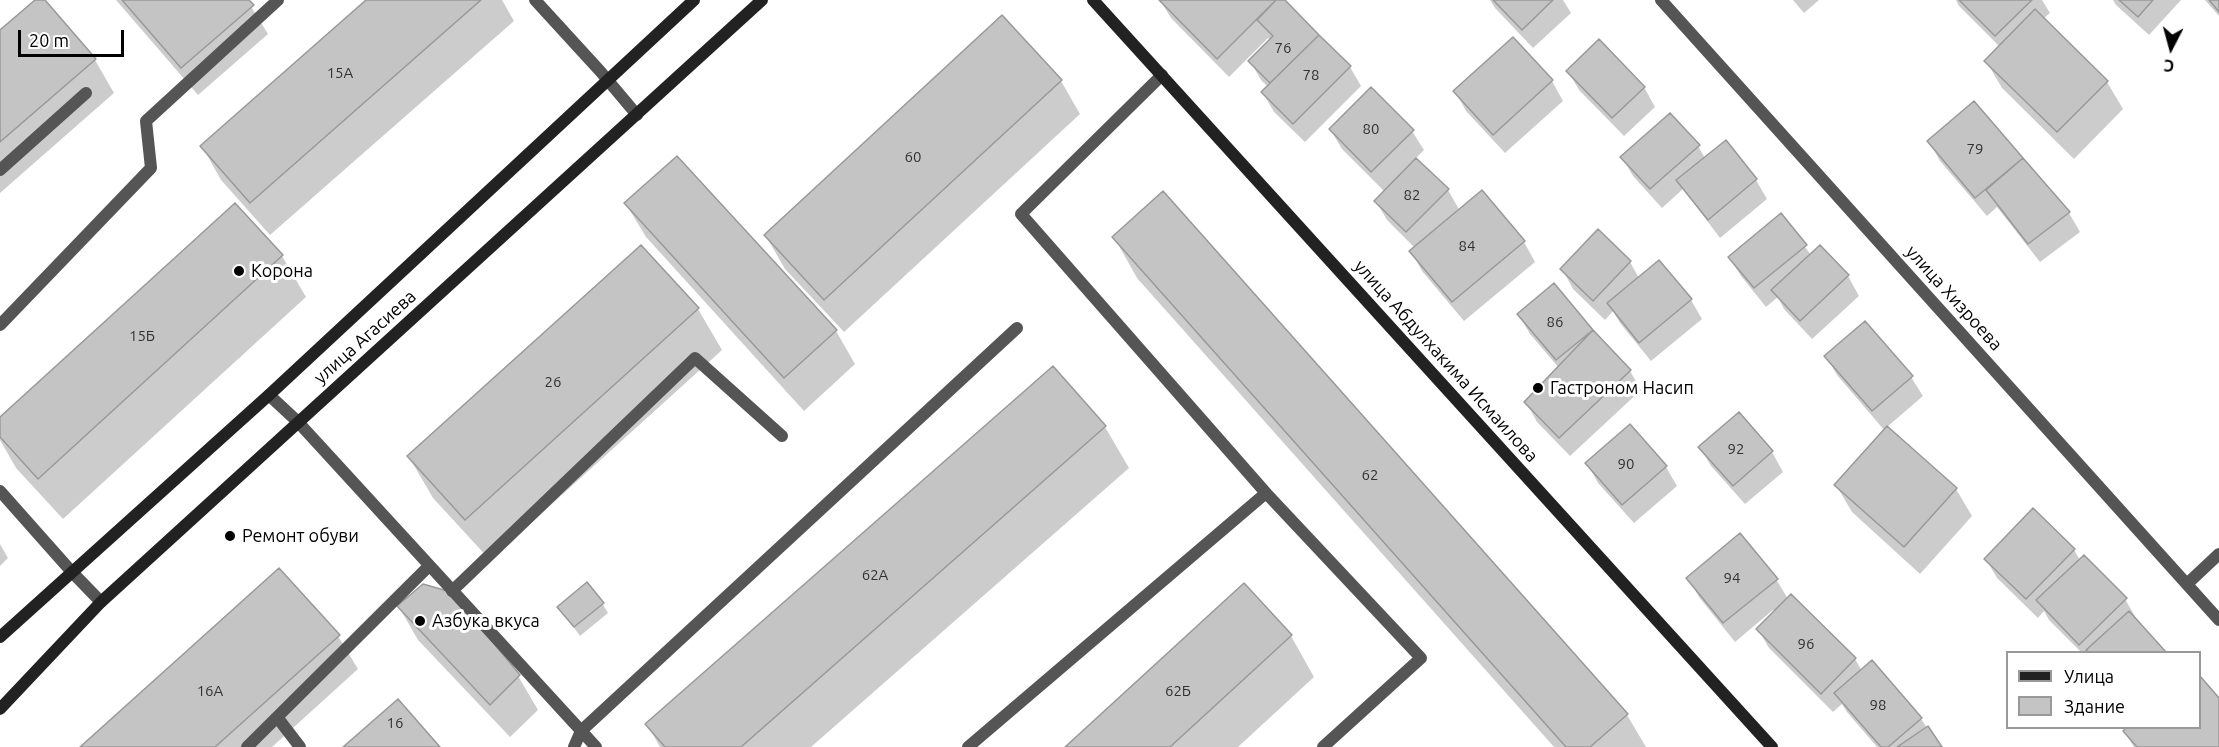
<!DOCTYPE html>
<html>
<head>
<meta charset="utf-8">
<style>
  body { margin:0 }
  #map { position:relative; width:2219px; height:747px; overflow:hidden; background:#fff; font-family:Ubuntu,sans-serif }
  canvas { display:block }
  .legend { position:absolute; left:2006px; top:651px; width:195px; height:78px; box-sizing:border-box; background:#fff; border:2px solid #999; margin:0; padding:8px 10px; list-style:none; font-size:18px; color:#000 }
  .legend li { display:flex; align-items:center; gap:12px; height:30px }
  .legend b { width:30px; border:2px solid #999 }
  .north { position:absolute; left:2141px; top:18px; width:60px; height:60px; -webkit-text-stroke:4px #fff; paint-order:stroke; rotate:186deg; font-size:16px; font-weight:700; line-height:24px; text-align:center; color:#000 }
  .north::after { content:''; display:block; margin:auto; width:21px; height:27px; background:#000; clip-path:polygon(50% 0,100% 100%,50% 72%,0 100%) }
  .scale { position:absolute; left:18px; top:30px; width:106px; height:27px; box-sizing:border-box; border:3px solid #000; border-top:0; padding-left:8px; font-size:18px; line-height:21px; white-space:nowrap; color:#000; -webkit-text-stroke:4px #fff; paint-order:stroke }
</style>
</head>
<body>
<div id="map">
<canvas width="2219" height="747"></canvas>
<ul class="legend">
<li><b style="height:8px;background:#222"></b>Улица</li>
<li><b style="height:16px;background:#c4c4c4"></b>Здание</li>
</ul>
<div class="north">С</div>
<div class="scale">20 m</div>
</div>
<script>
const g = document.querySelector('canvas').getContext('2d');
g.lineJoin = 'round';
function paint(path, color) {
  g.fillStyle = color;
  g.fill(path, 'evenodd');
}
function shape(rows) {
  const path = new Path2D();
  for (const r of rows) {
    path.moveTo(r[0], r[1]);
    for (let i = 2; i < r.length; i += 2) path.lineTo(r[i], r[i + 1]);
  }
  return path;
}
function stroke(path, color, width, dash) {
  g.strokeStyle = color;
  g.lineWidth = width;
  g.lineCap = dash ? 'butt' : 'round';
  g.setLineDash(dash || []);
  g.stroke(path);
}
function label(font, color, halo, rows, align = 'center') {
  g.font = font + ' Ubuntu,sans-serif';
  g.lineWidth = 6;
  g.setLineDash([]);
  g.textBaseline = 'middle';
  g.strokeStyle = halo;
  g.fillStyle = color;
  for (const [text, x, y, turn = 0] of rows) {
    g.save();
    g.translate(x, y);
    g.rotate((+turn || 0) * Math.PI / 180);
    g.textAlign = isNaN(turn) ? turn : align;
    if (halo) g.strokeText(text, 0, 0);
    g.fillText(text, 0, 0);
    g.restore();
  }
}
const shadow = shape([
  [37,0,43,0,95,60,114,93,0,193,0,32],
  [116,0,247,0,268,34,198,95],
  [368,0,502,0,514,21,270,235,221,180,202,146],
  [1160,0,1283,0,1350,67,1361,86,1305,142,1274,112,1263,93,1268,87,1261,80,1250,61,1271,40,1268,38,1229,77,1171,18],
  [1490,0,1563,0,1571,13,1533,48,1495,8],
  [1793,0,1819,0,1804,13],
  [1956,0,2042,0,2050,13,2043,19,2107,82,2123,109,2074,159,2002,88,1986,61,2000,47,1959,6],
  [2113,0,2181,0,2149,35,2116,5],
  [2205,0,2219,0,2219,16],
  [1513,39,1552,81,1563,101,1505,153,1466,111,1455,91],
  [1568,71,1644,87,1655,107,1624,136,1579,90],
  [1061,81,1080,114,844,332,785,269,766,236],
  [1974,103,2069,213,2080,232,2040,262,1997,207,1987,216,1940,161,1929,141],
  [1670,115,1698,146,1705,158,1756,180,1767,199,1720,238,1683,189,1662,208,1633,176,1622,157],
  [1330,129,1412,131,1424,150,1415,159,1448,190,1460,211,1482,192,1524,242,1535,262,1464,321,1422,271,1411,251,1415,248,1387,220,1376,201,1385,192,1342,149],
  [626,204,836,331,855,364,804,411,646,237],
  [235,205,282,256,306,297,63,519,16,468,0,440,0,420],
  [1781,215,1811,255,1820,247,1848,276,1859,296,1812,339,1784,309,1778,297,1766,307,1741,276,1729,257],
  [1598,231,1630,262,1639,278,1691,300,1702,319,1651,361,1620,323,1613,311,1605,320,1573,289,1562,269],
  [1114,237,1627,715,1646,747,1554,747,1137,278],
  [641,247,698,309,722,350,490,560,433,498,409,457],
  [1553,285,1630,371,1641,390,1570,456,1537,422,1526,402,1559,368,1530,334,1519,315],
  [1826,356,1911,377,1923,396,1887,427,1956,489,1972,516,1920,574,1852,512,1836,485,1885,431,1837,375],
  [1052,368,1105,427,1129,468,811,747,660,747,647,724],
  [1739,414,1772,452,1783,472,1745,504,1711,466,1700,447],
  [1587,463,1666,467,1677,486,1634,523,1598,483],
  [2033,511,2074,550,2080,560,2125,599,2136,618,2135,620,2164,652,2081,652,2049,620,2044,611,2038,618,1997,578,1986,559],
  [0,544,8,558,0,566],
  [1688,578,1776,579,1788,599,1791,596,1855,659,1862,671,1921,719,1940,747,1877,747,1847,712,1842,704,1833,712,1769,648,1758,629,1775,612,1773,610,1735,642,1699,597],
  [602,603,608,613,580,636,559,607],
  [399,607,518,676,538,710,510,737,418,640],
  [338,636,358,669,272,747,83,747],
  [1291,636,1314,677,1238,747,1067,747],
  [2200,678,2219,700,2219,747,2134,747,2124,731,2129,728,2200,728]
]);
const building = shape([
  [35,0,45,0,96,59,0,142,0,30,35,0],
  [122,0,249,0,254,5,181,68,122,0],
  [366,0,481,0,250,203,200,146,366,0],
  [1159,0,1276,0,1217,59,1159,0],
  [1276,0,1285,0,1319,35,1270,83,1248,61,1273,36,1257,20,1276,0],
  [1493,0,1553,0,1522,30,1493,0],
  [1959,0,2032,0,1995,36,1959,0],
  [2119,0,2153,0,2138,17,2119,0],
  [2209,0,2219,0,2219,12,2209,0],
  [2035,9,2108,81,2057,132,1984,61,2035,9],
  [1002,15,1062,80,824,300,764,235,1002,15],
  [1319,35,1351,66,1293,124,1261,92,1319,35],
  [1513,37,1553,80,1493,135,1453,91,1513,37],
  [1599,39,1645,87,1612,118,1566,71,1599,39],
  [1371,87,1414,130,1371,172,1329,129,1371,87],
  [1974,101,2023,158,1975,198,1927,141,1974,101],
  [1670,113,1700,145,1650,189,1620,157,1670,113],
  [1726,140,1757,179,1708,220,1676,180,1726,140],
  [677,156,837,330,784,378,624,203,677,156],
  [1416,158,1449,189,1406,232,1374,201,1416,158],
  [2023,158,2070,212,2028,244,1986,190,2023,158],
  [1482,190,1525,241,1452,302,1409,251,1482,190],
  [1163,191,1628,714,1590,747,1566,747,1112,237,1163,191],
  [235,203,283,255,38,479,0,437,0,417,235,203],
  [1781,213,1807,245,1754,288,1728,257,1781,213],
  [1598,229,1631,261,1593,301,1560,269,1598,229],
  [641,245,699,308,465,520,407,456,641,245],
  [1820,245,1849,275,1800,321,1771,290,1820,245],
  [1659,260,1692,299,1639,343,1607,303,1659,260],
  [1554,283,1593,330,1556,360,1517,314,1554,283],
  [1865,321,1913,376,1872,411,1824,356,1865,321],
  [1593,330,1631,370,1559,438,1524,402,1593,330],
  [1053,366,1106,426,741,747,665,747,645,724,1053,366],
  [1739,412,1773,451,1733,486,1698,447,1739,412],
  [1630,424,1667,466,1622,505,1585,463,1630,424],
  [1887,426,1957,488,1904,547,1834,485,1887,426],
  [2033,508,2075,549,2026,599,1984,559,2033,508],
  [1740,533,1778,579,1723,623,1686,578,1740,533],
  [2084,555,2127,598,2079,645,2036,600,2084,555],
  [279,568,340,635,215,747,80,747,279,568],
  [587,582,604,603,574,627,557,607,587,582],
  [1244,583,1292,635,1170,747,1065,747,1244,583],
  [423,584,451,592,520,675,490,705,397,606,423,584],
  [1791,594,1856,658,1821,694,1756,629,1791,594],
  [2129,611,2166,652,2089,652,2086,650,2129,611],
  [1872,660,1922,718,1888,747,1881,747,1834,693,1872,660],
  [2200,676,2219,698,2219,747,2137,747,2123,731,2126,728,2200,728,2200,676],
  [398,699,440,747,343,747,398,699],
  [1928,726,1942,747,1897,747,1928,726]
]);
const lane = shape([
  [535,0,600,71,637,115],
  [1162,75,1021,214,1266,493,1421,658,1323,747],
  [0,170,86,93],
  [0,325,151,168,146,121,278,0],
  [0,491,71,571,101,602],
  [2187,584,2219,554],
  [452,591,695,358,782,436],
  [277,717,300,747],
  [247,747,429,566],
  [574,747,581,731,1017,328],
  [968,747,1266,493]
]);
const street = shape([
  [1661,0,2219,620],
  [269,395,298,422,596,747]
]);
const secondary = shape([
  [1093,0,1772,747],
  [0,637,269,395,694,0],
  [0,709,101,602,762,0]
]);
const markers = [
  [239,271,6,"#000"],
  [1538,388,6,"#000"],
  [230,536,6,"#000"],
  [420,621,6,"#000"]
];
const numberNames = [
  ["76",1283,48],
  ["15А",340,73],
  ["78",1311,75],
  ["80",1371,129],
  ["79",1975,149],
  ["60",913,157],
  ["82",1412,195],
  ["84",1467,246],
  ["86",1555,322],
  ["15Б",142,336],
  ["26",553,382],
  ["92",1736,449],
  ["90",1626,464],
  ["62",1370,475],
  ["62А",875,575],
  ["94",1732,578],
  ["96",1806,644],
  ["16А",210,691],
  ["62Б",1178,691],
  ["98",1878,705],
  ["16",395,723]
];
const poiNames = [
  ["Корона",251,271],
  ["Гастроном Насип",1550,388],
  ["Ремонт обуви",242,536],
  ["Азбука вкуса",432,621]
];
const streetNames = [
  ["улица Хизроева",1954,298,48],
  ["улица Агасиева",365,337,-42],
  ["улица Абдулхакима Исмаилова",1446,361,48]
];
paint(shadow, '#0003');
paint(building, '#c4c4c4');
stroke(building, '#999', 1.5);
stroke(lane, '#555', 12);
stroke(street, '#555', 12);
stroke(secondary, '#222', 12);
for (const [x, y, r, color] of markers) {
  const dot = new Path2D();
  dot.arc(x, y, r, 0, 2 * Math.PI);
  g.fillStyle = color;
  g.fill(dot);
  stroke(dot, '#fff', 2);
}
label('15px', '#313131', null, numberNames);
label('18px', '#000', '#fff', poiNames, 'left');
label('18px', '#000', '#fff', streetNames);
</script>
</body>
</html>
